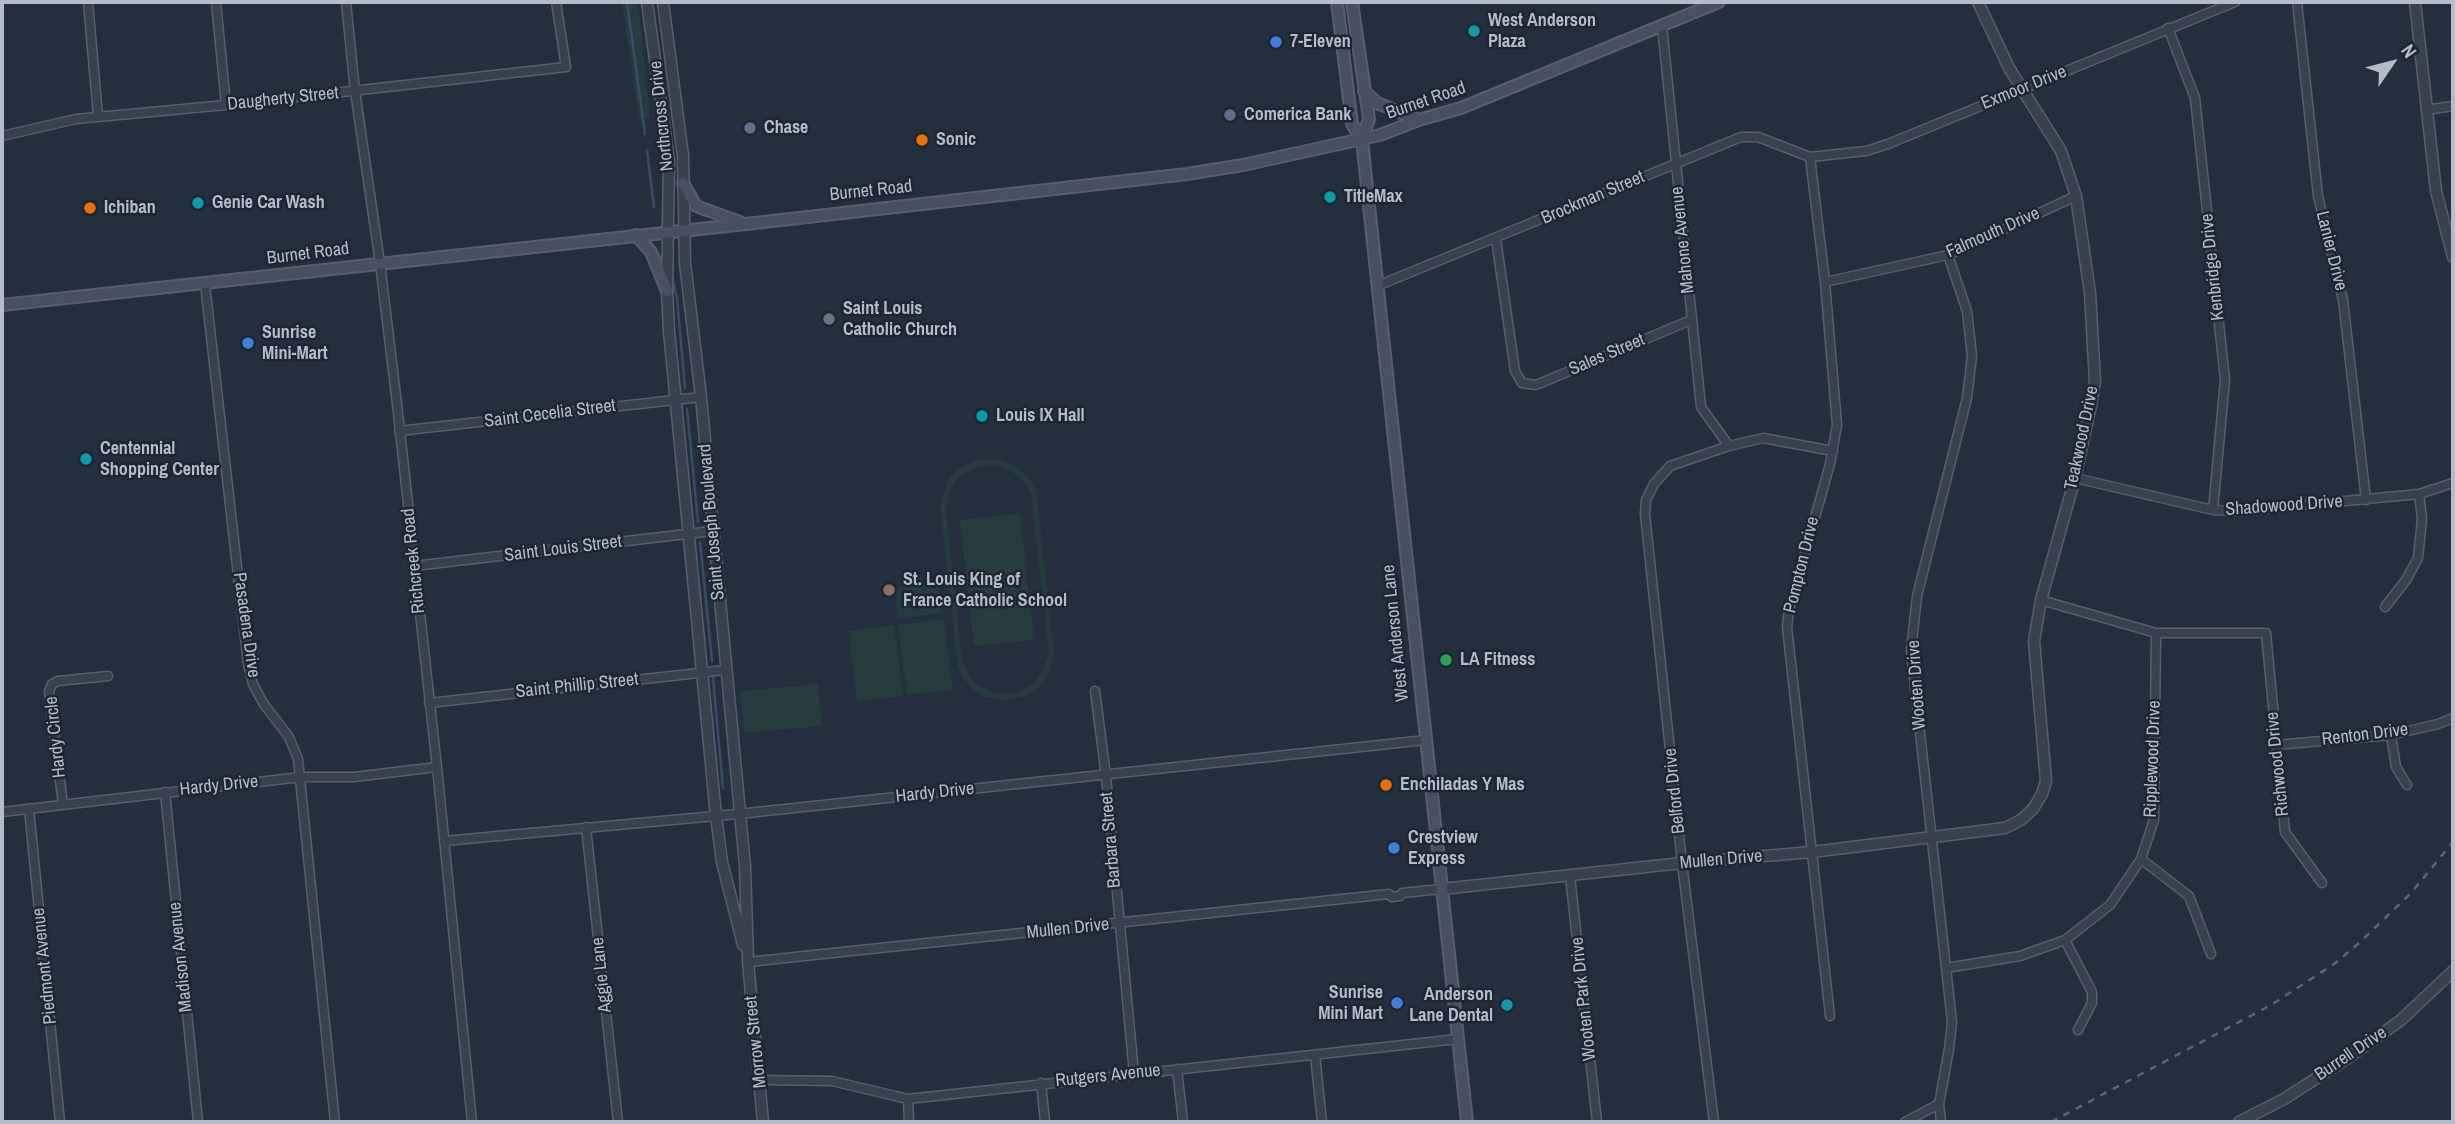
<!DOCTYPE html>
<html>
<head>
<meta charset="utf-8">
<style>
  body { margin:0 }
  #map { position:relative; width:2455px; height:1124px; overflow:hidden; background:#242f3e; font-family:"Archivo Narrow",sans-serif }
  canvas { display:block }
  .frame { position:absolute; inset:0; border:4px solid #b4bcc9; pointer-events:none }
  .north { position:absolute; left:2357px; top:28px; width:70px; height:70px; -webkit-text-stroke:5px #1d2633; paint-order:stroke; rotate:55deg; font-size:19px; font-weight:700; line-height:28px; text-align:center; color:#b4bcc9 }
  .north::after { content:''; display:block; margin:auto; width:24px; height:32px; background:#b4bcc9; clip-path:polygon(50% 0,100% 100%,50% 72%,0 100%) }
</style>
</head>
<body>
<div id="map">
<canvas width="2455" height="1124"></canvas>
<div class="frame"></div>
<div class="north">N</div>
</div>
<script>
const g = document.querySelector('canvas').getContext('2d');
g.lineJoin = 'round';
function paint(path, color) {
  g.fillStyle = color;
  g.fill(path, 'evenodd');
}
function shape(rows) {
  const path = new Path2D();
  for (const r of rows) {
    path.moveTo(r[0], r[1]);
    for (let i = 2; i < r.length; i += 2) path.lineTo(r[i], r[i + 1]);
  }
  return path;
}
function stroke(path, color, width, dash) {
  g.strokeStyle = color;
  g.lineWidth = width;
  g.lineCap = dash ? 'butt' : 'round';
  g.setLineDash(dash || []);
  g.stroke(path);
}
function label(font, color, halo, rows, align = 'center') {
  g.font = font + ' "Archivo Narrow",sans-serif';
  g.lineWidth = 5;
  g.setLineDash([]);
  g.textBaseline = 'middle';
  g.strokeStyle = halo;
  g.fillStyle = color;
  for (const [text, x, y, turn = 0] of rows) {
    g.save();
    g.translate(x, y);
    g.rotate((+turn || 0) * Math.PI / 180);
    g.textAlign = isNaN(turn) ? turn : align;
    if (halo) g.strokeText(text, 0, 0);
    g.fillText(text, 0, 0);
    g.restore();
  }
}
const green = shape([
  [622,2,638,2,650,118,639,119],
  [993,459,1002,460,1018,468,1029,478,1036,491,1054,652,1049,673,1039,687,1026,696,1005,700,986,697,974,690,964,679,958,668,940,504,949,479,959,469,975,461],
  [993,464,1006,468,1014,473,1026,484,1031,494,1049,652,1043,672,1033,684,1020,692,1004,694,994,693,976,684,971,679,962,661,946,510,949,492,961,475,980,466],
  [1020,513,1034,640,974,646,960,520],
  [938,582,942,613,898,619,894,587],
  [944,619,953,690,907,695,898,625],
  [894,625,903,696,857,701,849,631],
  [818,684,822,726,744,733,740,691]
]);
const stream = shape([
  [627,2,645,134],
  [647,150,654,207],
  [672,277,677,298,685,388],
  [687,409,698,522],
  [700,542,712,661],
  [713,678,723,788]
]);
const minor = shape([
  [88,2,98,116],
  [216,2,226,105],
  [346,2,355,91,380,263,397,404,437,767,472,1122],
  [2297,2,2318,196,2343,300,2366,500],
  [1662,26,1701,407,1729,446],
  [2168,28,2195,98,2225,380,2213,510],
  [2426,110,2453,106],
  [2,136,76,119,226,105,566,67,556,2],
  [1810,157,1825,282,1837,425,1830,464,1789,610,1787,627,1830,1016],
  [1496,239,1515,371,1522,383,1536,385,1691,320],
  [1825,282,1948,255,2076,196],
  [205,284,248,664,253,684,263,703,289,737,298,759,335,1122],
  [1377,286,1741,137,1758,137,1810,157,1866,151,1888,144,2235,2],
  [399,431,701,397],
  [2075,478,2213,510,2239,511,2419,494,2453,483],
  [414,566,712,531],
  [2041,600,2156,633,2266,633,2285,832,2322,883],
  [2385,607,2406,580,2418,558,2422,519,2419,494],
  [1095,691,1106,776,1134,1073],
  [429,703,725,670],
  [2391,735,2396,767,2407,785],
  [2276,745,2391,735,2438,724,2453,718],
  [165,792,198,1122],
  [63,805,49,691,52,684,58,681,108,676],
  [29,809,60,1122],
  [2,812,301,777,354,777,437,767],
  [586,827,618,1122],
  [444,841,748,813,1426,740],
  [2141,859,2189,896,2211,954],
  [1570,876,1597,1122],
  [2065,940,2092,992,2092,1003,2078,1030],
  [748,962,1389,894,1392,897,1400,896,1402,893,1442,889],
  [1946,968,2020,956,2065,940,2110,905,2141,859,2154,820,2156,633],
  [1315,1055,1322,1122],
  [1177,1069,1183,1122],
  [759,1080,832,1081,908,1099,1458,1039],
  [1041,1083,1045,1122],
  [908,1099,909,1122],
  [1714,1122,1682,863,1645,514,1646,500,1654,484,1670,466,1729,446,1763,438,1833,451],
  [1905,1122,1939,1104],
  [1941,1122,1939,1104,1949,1049,1952,1022,1911,651,1917,596,1967,398,1972,356,1967,311,1948,255]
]);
const tertiary = shape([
  [647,2,669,161,667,291,669,331,716,816,722,862,743,945],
  [663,2,683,156,685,263,701,397,745,866,748,962,763,1122],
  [2415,2,2436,191,2453,257],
  [1442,889,1682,863,1812,852,2005,828,2021,820,2033,809,2042,794,2046,781,2034,641,2041,600,2075,478,2091,405,2095,381,2090,293,2076,196,2061,151,2009,68,1978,2],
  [2239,1122,2284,1099,2348,1058,2401,1020,2453,971]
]);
const secondary = shape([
  [1337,2,1352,124,1362,140],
  [1352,2,1369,119,1362,140,1467,1122],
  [1364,91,1377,103,1419,120],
  [683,183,696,206,740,222],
  [636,235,651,252,667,291],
  [2,305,746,224,1187,174,1243,165,1380,135,1419,120,1461,108,1719,2]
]);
const rail = shape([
  [2051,1122,2271,1005,2334,964,2359,943,2411,893,2453,842]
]);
const markers = [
  [1474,31,7,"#0f9aa8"],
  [1276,42,7,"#3f7fe0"],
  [1230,115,7,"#5c6f8a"],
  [750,128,7,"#5c6f8a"],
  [922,140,7,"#e8710a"],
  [1330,197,7,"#0f9aa8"],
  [198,203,7,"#0f9aa8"],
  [90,208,7,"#e8710a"],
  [829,319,7,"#6b7280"],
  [248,343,7,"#3f7fe0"],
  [982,416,7,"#0f9aa8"],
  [86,459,7,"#0f9aa8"],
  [889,590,7,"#8d6e63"],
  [1446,660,7,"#2e9e5b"],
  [1386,785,7,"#e8710a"],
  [1394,848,7,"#3f7fe0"],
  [1397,1003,7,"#3f7fe0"],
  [1507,1005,7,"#0f9aa8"]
];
const poiNames = [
  ["West Anderson",1488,21],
  ["Plaza",1488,42],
  ["7-Eleven",1290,42],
  ["Comerica Bank",1244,115],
  ["Chase",764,128],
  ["Sonic",936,140],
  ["TitleMax",1344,197],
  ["Genie Car Wash",212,203],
  ["Ichiban",104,208],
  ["Saint Louis",843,309],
  ["Catholic Church",843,330],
  ["Sunrise",262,333],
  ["Mini-Mart",262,354],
  ["Louis IX Hall",996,416],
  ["Centennial",100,449],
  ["Shopping Center",100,470],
  ["St. Louis King of",903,580],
  ["France Catholic School",903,601],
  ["LA Fitness",1460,660],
  ["Enchiladas Y Mas",1400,785],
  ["Crestview",1408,838],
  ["Express",1408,859],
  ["Sunrise",1383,993,"right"],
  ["Mini Mart",1383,1014,"right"],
  ["Anderson",1493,995,"right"],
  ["Lane Dental",1493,1016,"right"]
];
const streetNames = [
  ["Exmoor Drive",2024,88,-22],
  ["Daugherty Street",283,99,-6],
  ["Burnet Road",1426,101,-19],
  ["Northcross Drive",662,116,-96],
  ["Burnet Road",871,191,-6],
  ["Brockman Street",1593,198,-23],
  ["Falmouth Drive",1993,233,-24],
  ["Mahone Avenue",1683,240,-96],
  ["Lanier Drive",2331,251,76],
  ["Burnet Road",308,254,-7],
  ["Kenbridge Drive",2213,267,-96],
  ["Sales Street",1607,355,-23],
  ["Saint Cecelia Street",550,414,-7],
  ["Teakwood Drive",2082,438,-78],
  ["Shadowood Drive",2284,506,-4],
  ["Saint Joseph Boulevard",712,522,-95],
  ["Saint Louis Street",563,549,-7],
  ["Richcreek Road",414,561,-96],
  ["Pompton Drive",1802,565,-76],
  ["Pasadena Drive",246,625,82],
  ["West Anderson Lane",1396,633,-96],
  ["Wooten Drive",1917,685,-94],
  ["Saint Phillip Street",577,686,-6],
  ["Renton Drive",2365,735,-7],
  ["Hardy Circle",56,737,-96],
  ["Ripplewood Drive",2153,759,-88],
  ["Richwood Drive",2278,764,-96],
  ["Hardy Drive",219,786,-6],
  ["Belford Drive",1675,791,-96],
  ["Hardy Drive",935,793,-6],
  ["Barbara Street",1111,840,-95],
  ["Mullen Drive",1721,860,-5],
  ["Mullen Drive",1068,929,-6],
  ["Madison Avenue",181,957,-96],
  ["Piedmont Avenue",45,966,-96],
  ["Aggie Lane",602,975,-96],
  ["Wooten Park Drive",1584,999,-96],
  ["Morrow Street",756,1042,-96],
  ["Burrell Drive",2351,1054,-34],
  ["Rutgers Avenue",1108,1076,-6]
];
paint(green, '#263c3f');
stroke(stream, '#394c67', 2.5);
stroke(minor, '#565f6c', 11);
stroke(tertiary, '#565f6c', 13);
stroke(secondary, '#565f6c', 14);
stroke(minor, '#38414e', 8);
stroke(tertiary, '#38414e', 10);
stroke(secondary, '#465061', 10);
stroke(rail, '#5a6575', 2.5, [7, 7]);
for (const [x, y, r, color] of markers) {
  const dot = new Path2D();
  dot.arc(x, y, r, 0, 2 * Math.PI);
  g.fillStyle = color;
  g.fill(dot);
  stroke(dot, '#1d2633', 2.5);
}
label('bold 18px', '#b4bcc9', '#1d2633', poiNames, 'left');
label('18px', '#b4bcc9', '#1d2633', streetNames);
</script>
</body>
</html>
